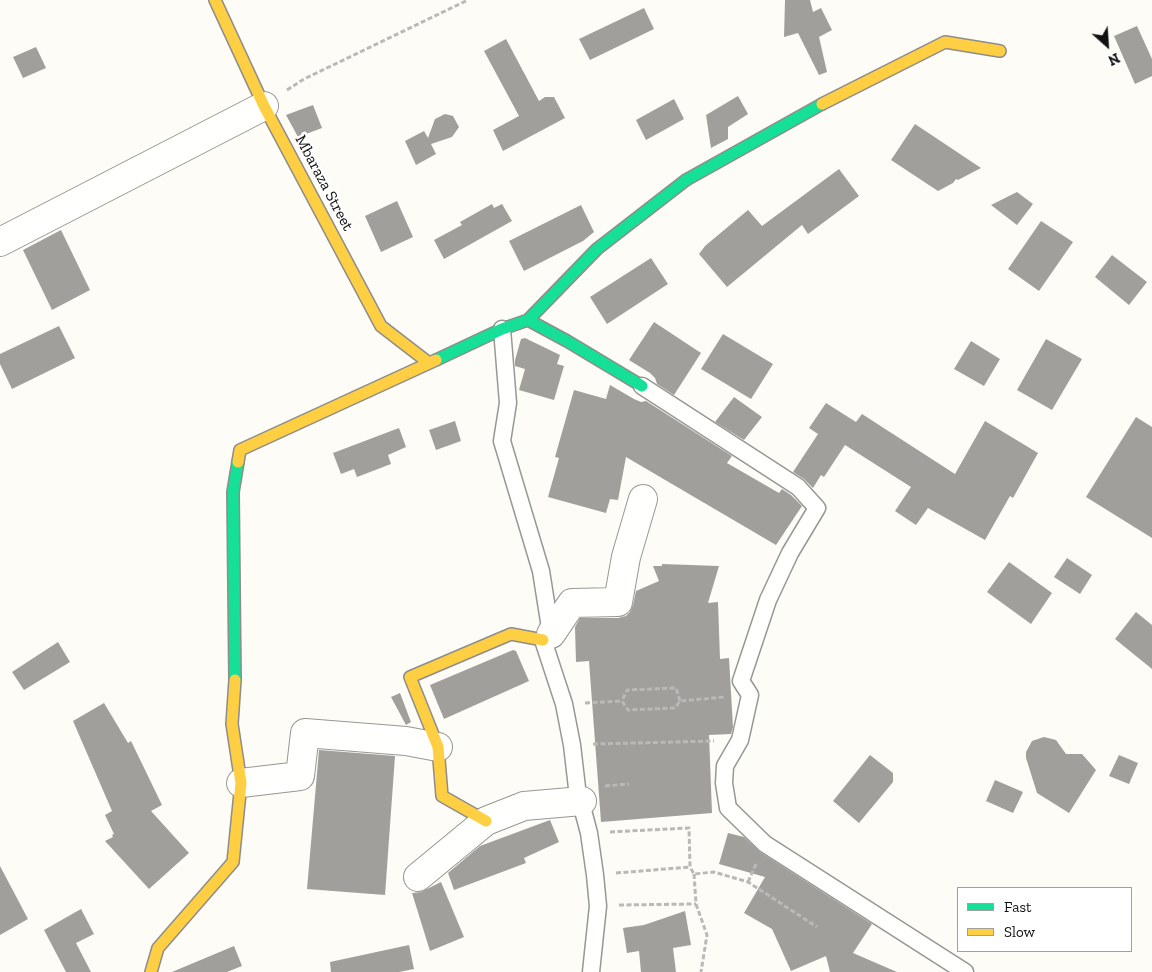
<!DOCTYPE html>
<html>
<head>
<meta charset="utf-8">
<style>
  body { margin:0 }
  #map { position:relative; width:1152px; height:972px; overflow:hidden; background:#fdfcf7; font-family:"Zilla Slab",serif }
  canvas { display:block }
  .legend { position:absolute; left:957px; top:887px; width:175px; height:65px; box-sizing:border-box; background:#fff; border:1px solid #a0a0a0; margin:0; padding:6px 9px; list-style:none; font-size:15px; color:#111 }
  .legend li { display:flex; align-items:center; gap:10px; height:25px }
  .legend b { width:25px; border:1px solid #a0a0a0 }
  .north { position:absolute; left:1082px; top:20px; width:50px; height:50px; -webkit-text-stroke:4px #fff; paint-order:stroke; rotate:154deg; font-size:14px; font-weight:700; line-height:20px; text-align:center; color:#111 }
  .north::after { content:''; display:block; margin:auto; width:18px; height:22px; background:#111; clip-path:polygon(50% 0,100% 100%,50% 72%,0 100%) }
</style>
</head>
<body>
<div id="map">
<canvas width="1152" height="972"></canvas>
<ul class="legend">
<li><b style="height:6px;background:#16e098"></b>Fast</li>
<li><b style="height:6px;background:#ffcf43"></b>Slow</li>
</ul>
<div class="north">N</div>
</div>
<script>
const g = document.querySelector('canvas').getContext('2d');
g.lineJoin = 'round';
function paint(path, color) {
  g.fillStyle = color;
  g.fill(path, 'evenodd');
}
function shape(rows) {
  const path = new Path2D();
  for (const r of rows) {
    path.moveTo(r[0], r[1]);
    for (let i = 2; i < r.length; i += 2) path.lineTo(r[i], r[i + 1]);
  }
  return path;
}
function stroke(path, color, width, dash) {
  g.strokeStyle = color;
  g.lineWidth = width;
  g.lineCap = dash ? 'butt' : 'round';
  g.setLineDash(dash || []);
  g.stroke(path);
}
function label(font, color, halo, rows, align = 'center') {
  g.font = font + ' "Zilla Slab",serif';
  g.lineWidth = 5;
  g.setLineDash([]);
  g.textBaseline = 'middle';
  g.strokeStyle = halo;
  g.fillStyle = color;
  for (const [text, x, y, turn = 0] of rows) {
    g.save();
    g.translate(x, y);
    g.rotate((+turn || 0) * Math.PI / 180);
    g.textAlign = isNaN(turn) ? turn : align;
    if (halo) g.strokeText(text, 0, 0);
    g.fillText(text, 0, 0);
    g.restore();
  }
}
const building = shape([
  [785,0,810,0,813,12,821,8,832,30,819,37,827,72,819,75,798,33,784,37],
  [644,8,654,29,590,60,579,39],
  [1137,26,1152,59,1152,76,1135,84,1114,36],
  [506,39,539,101,545,97,554,97,565,118,503,151,493,130,519,116,484,51],
  [36,47,46,68,23,78,13,57],
  [738,96,748,114,728,127,728,139,711,148,706,115],
  [674,99,684,119,646,140,636,120],
  [313,105,322,128,298,137,286,115],
  [445,114,453,116,459,127,452,137,431,144,436,154,416,165,405,141,424,131,428,138,435,119],
  [915,124,981,168,958,180,956,179,953,183,938,191,891,160],
  [839,169,859,196,808,234,802,225,727,287,699,254,705,246,748,210,762,226],
  [1017,192,1033,204,1017,225,991,205],
  [397,201,413,237,381,252,365,216],
  [492,204,494,208,502,204,512,221,444,259,434,240,462,225,460,222],
  [581,205,594,232,583,241,524,271,509,241],
  [1041,221,1073,242,1039,291,1008,269],
  [61,230,90,290,52,310,23,250],
  [1112,255,1147,282,1129,305,1095,277],
  [651,258,668,284,607,324,590,297],
  [654,322,701,353,674,395,657,384,655,378,650,373,629,360],
  [59,326,75,358,12,389,0,364,0,354],
  [723,334,773,364,751,399,701,369],
  [525,338,560,355,557,364,564,366,554,400,519,390,525,369,515,366,515,360,521,339],
  [1046,339,1082,359,1052,410,1017,390],
  [971,341,1000,359,984,386,954,369],
  [610,385,634,399,641,402,646,401,732,456,727,463,779,493,782,489,791,495,802,506,776,545,626,457,618,500,610,499,606,513,548,497,559,458,555,457,574,390,606,399],
  [734,397,762,417,744,440,715,422],
  [826,403,856,422,862,414,955,474,985,421,1038,453,1013,498,1010,496,985,540,928,508,916,525,895,511,911,487,845,445,824,477,821,475,813,488,804,479,793,472,818,434,809,428],
  [1136,417,1152,427,1152,538,1086,497],
  [455,421,461,441,436,450,429,430],
  [399,428,406,447,388,455,391,464,357,477,354,469,341,474,333,453],
  [1067,558,1092,575,1080,594,1054,577],
  [1009,562,1052,593,1031,624,987,592],
  [662,564,719,566,708,603,718,602,720,659,729,658,733,727,731,734,709,735,712,813,601,822,589,661,576,662,575,627,580,618,618,618,626,616,630,612,633,605,636,591,659,581,653,566,662,566],
  [1136,612,1152,625,1152,669,1115,639],
  [58,642,70,662,24,690,12,672],
  [513,650,516,651,529,681,444,719,430,685],
  [400,693,411,722,406,725,391,697],
  [104,703,128,743,131,741,162,805,151,811,189,853,149,889,105,841,113,837,112,835,114,834,105,815,112,811,73,721],
  [1044,737,1056,740,1066,754,1082,754,1096,770,1069,813,1037,793,1026,758,1026,752,1032,741],
  [319,750,395,756,385,895,307,889],
  [870,755,893,773,893,782,859,823,833,801],
  [1119,755,1138,763,1129,784,1109,776],
  [995,780,1023,792,1013,813,986,801],
  [550,820,559,842,524,858,526,863,454,890,448,873,480,846],
  [728,833,744,837,760,852,872,924,853,953,897,972,830,972,826,956,791,971,772,929,744,913,765,877,719,864],
  [0,866,28,919,0,935],
  [441,882,464,937,430,951,412,893,421,892],
  [81,909,94,934,76,943,91,972,66,972,44,930],
  [685,911,691,945,673,948,676,972,641,972,639,951,627,953,623,928,644,925],
  [409,945,414,969,399,972,331,972,330,962],
  [234,946,242,966,227,972,172,972]
]);
const path = shape([
  [287,90,304,79,468,0],
  [680,701,676,688,627,690,622,701,628,710,675,708,680,701,725,697],
  [585,703,622,701],
  [593,744,714,741],
  [605,786,629,784],
  [610,832,689,828,690,867,694,874,714,872,748,882,817,927],
  [616,873,690,867],
  [694,874,696,904,707,935,701,972],
  [748,882,756,864],
  [619,905,696,904]
]);
const lane = shape([
  [502,329,508,403,502,441,541,571,551,634,543,640,564,704,572,745,577,788,589,833,595,875,598,906,591,972],
  [642,386,798,487,817,508,790,553,768,600,741,681,750,695,740,740,725,766,724,783,728,808,765,844,965,972]
]);
const street = shape([
  [0,242,264,106],
  [551,634,572,603,618,602,626,557,643,499],
  [241,783,300,776,305,733,406,741,438,747],
  [418,877,486,821,524,806,582,801]
]);
const fast = shape([
  [528,320,597,249,686,180,822,104],
  [436,360,502,329,528,320,567,341,642,386],
  [235,680,233,492,238,462]
]);
const slow = shape([
  [215,0,264,106,381,326,429,363],
  [822,104,945,42,1000,51],
  [238,462,240,450,436,360],
  [486,821,442,796,438,747,410,677,511,634,543,640],
  [151,972,158,948,233,862,241,783,232,724,235,680]
]);
const streetNames = [
  ["Mbaraza Street",324,183,62]
];
paint(building, '#a19f9c');
stroke(lane, '#979795', 19);
stroke(street, '#979795', 30);
stroke(fast, '#8e8d8b', 14);
stroke(slow, '#8e8d8b', 14);
stroke(path, '#b9b9b8', 3, [5, 2.5]);
stroke(lane, '#fffffe', 16);
stroke(street, '#fffffe', 28);
stroke(fast, '#16e098', 11);
stroke(slow, '#ffcf43', 11);
label('16px', '#111', '#fff', streetNames);
</script>
</body>
</html>
